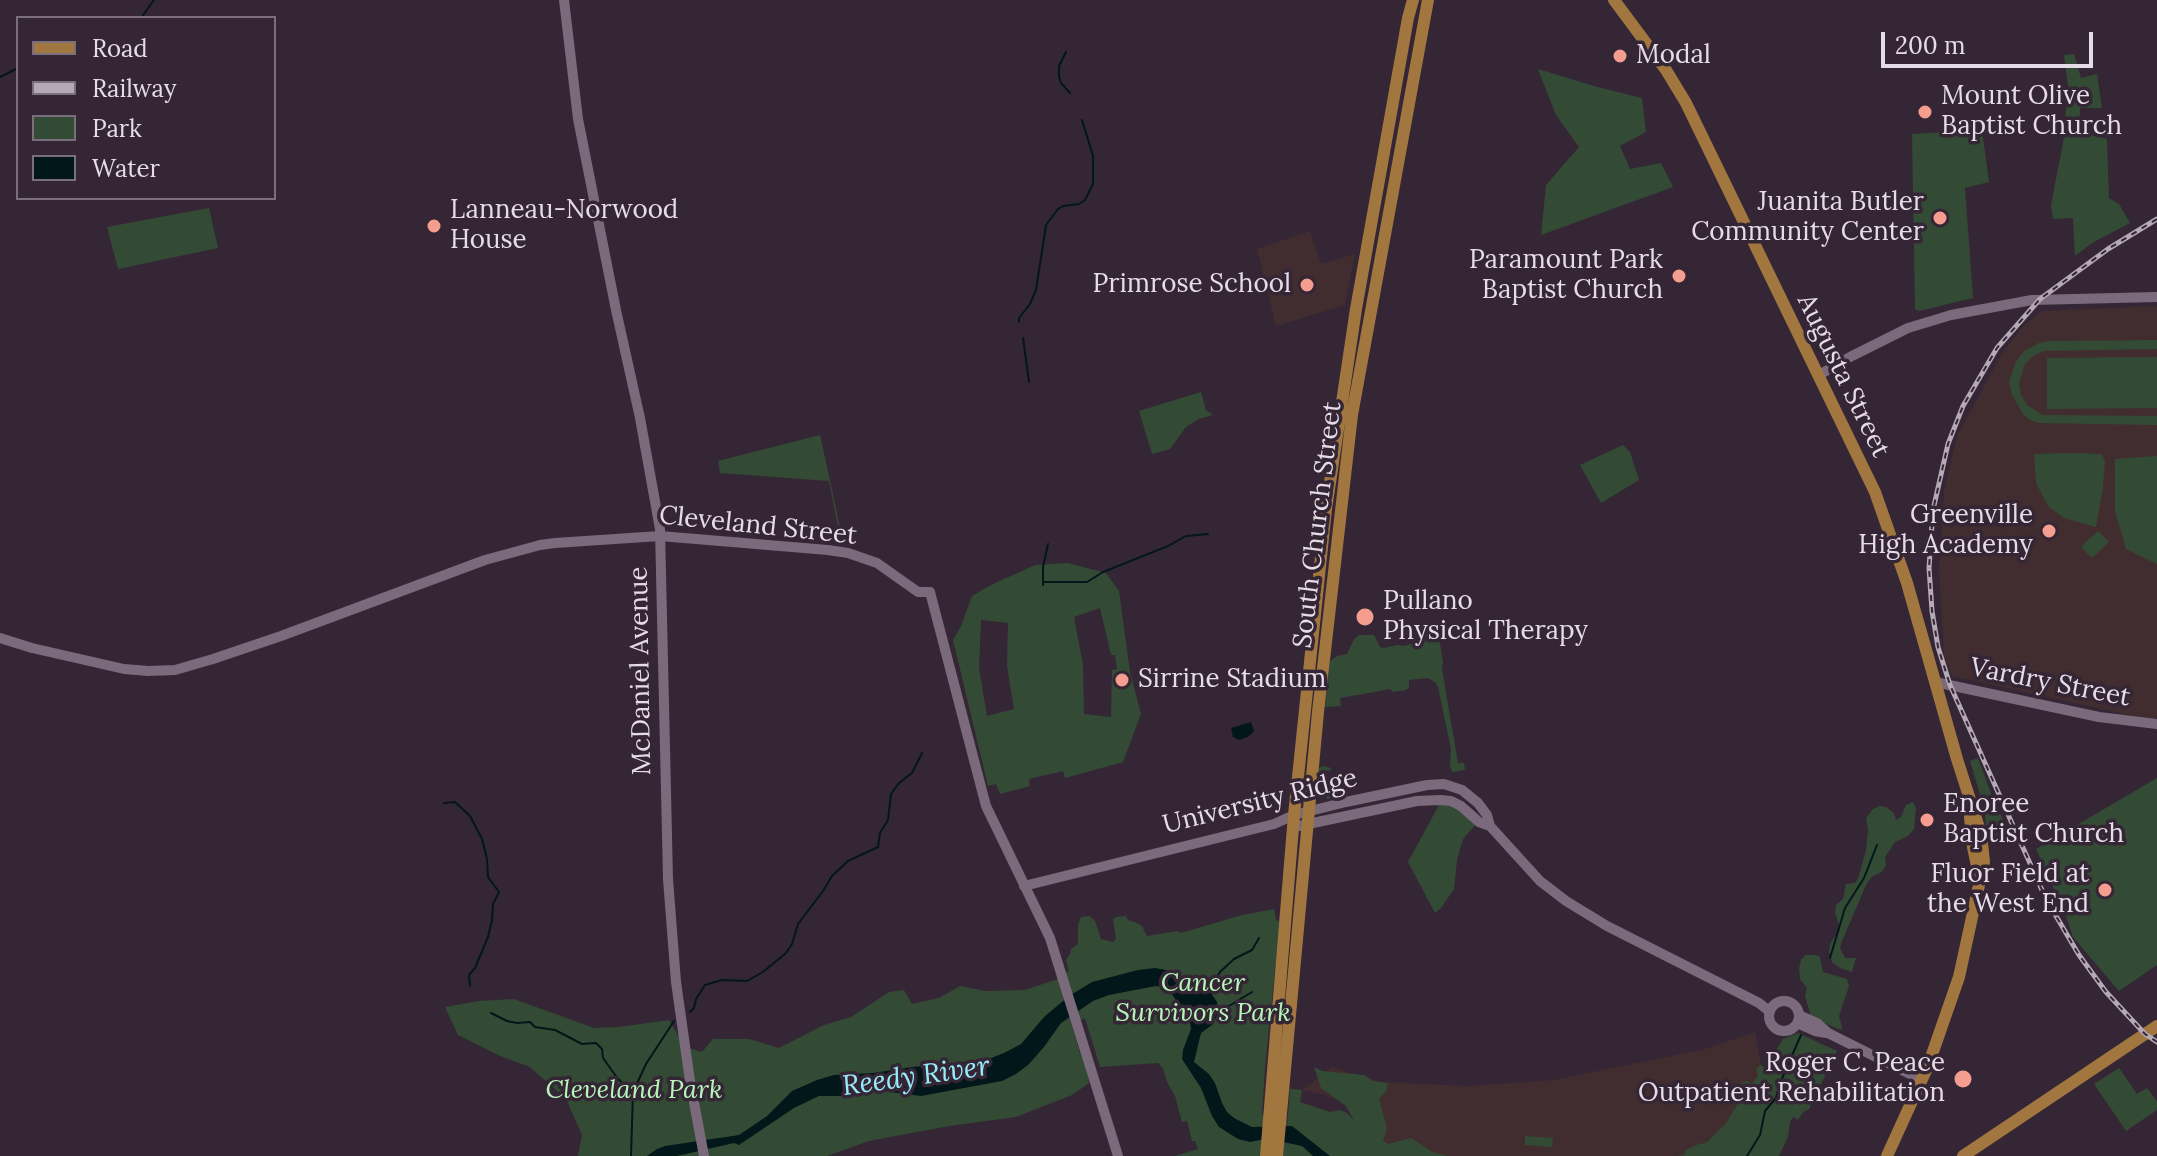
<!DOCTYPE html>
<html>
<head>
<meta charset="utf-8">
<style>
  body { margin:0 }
  #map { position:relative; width:2157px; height:1156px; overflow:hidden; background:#352636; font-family:Lora,serif }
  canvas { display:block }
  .legend { position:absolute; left:16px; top:16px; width:260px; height:184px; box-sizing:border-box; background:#352636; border:2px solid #7c6f7d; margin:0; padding:10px 14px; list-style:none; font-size:24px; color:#e6dce7 }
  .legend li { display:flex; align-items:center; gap:16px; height:40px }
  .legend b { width:40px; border:2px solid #7c6f7d }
  .scale { position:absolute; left:1881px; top:32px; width:212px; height:36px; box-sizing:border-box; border:4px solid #e6dce7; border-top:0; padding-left:10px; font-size:24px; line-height:28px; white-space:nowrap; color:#e6dce7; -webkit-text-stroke:6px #352636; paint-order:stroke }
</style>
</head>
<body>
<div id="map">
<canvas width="2157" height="1156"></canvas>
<ul class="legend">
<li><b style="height:10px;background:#a2763f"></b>Road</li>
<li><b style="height:10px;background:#b4a9b5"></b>Railway</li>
<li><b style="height:22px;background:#334b34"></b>Park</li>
<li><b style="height:22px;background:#02171a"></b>Water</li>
</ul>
<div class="scale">200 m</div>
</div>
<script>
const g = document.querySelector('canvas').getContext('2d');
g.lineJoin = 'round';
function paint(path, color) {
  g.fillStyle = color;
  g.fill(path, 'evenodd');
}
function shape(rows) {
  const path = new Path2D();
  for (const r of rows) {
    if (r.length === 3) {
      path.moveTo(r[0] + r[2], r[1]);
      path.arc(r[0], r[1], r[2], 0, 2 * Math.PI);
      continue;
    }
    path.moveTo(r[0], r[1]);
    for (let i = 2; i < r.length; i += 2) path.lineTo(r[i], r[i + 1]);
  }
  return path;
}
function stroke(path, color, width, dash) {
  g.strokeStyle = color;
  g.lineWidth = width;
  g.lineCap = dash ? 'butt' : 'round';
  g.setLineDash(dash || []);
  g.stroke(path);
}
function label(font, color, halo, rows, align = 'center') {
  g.font = font + ' Lora,serif';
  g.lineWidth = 7;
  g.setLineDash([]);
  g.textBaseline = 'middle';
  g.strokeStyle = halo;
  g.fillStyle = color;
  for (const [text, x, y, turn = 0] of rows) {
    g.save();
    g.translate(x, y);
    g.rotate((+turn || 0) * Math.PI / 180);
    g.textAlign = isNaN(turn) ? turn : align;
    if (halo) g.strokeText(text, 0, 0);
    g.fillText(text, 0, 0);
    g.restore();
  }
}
const education = shape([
  [1310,231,1321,264,1355,254,1345,305,1276,326,1257,249],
  [2157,306,2157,718,2143,718,1952,676,1944,656,1939,570,1944,492,1957,436,2002,353,2023,327,2041,311],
  [1755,1032,1762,1072,1738,1103,1727,1123,1707,1142,1681,1156,1400,1156,1362,1124,1349,1106,1326,1095,1302,1090,1332,1067,1380,1082,1469,1086,1554,1080,1705,1049]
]);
const green = shape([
  [2074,54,2081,78,2097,74,2102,108,2080,108,2079,132,2107,139,2109,198,2119,204,2130,223,2092,243,2075,256,2073,218,2053,219,2051,205,2063,143,2068,86,2064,55],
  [1538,69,1594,86,1642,98,1646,132,1620,146,1630,169,1661,163,1673,187,1541,235,1546,185,1579,147,1556,115],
  [1982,130,1989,182,1965,188,1973,298,1919,311,1915,309,1912,134],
  [209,208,218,248,118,269,107,227],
  [2157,340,2157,349,2043,351,2033,356,2025,364,2019,383,2021,395,2027,405,2043,415,2157,416,2157,425,2039,423,2030,420,2023,414,2012,395,2009,382,2016,362,2024,351,2039,343,2049,341],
  [2157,357,2157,408,2047,409,2047,358],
  [1201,392,1206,410,1213,415,1199,419,1186,427,1170,449,1152,454,1139,411],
  [820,435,828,471,843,542,841,542,829,481,720,473,718,461],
  [1623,445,1630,452,1639,480,1601,503,1580,465],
  [2073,453,2101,454,2105,460,2103,487,2096,527,2064,518,2048,506,2036,483,2034,454],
  [2157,456,2157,564,2126,549,2115,511,2115,459],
  [2098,531,2109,542,2092,558,2081,547],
  [1068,563,1106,573,1119,591,1130,672,1141,714,1123,762,1065,778,1063,771,1029,779,1030,786,1000,794,996,784,988,786,953,640,961,626,972,596,993,584,1035,565],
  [1100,608,1111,655,1115,655,1117,669,1112,670,1111,717,1084,714,1083,665,1074,617],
  [981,620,1008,623,1007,666,1014,709,987,716,979,668],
  [1359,635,1374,635,1380,647,1384,648,1397,645,1404,646,1436,636,1440,643,1443,663,1442,669,1458,763,1464,763,1465,770,1452,772,1450,764,1451,749,1438,687,1435,682,1428,678,1409,680,1409,687,1406,690,1392,692,1391,689,1340,698,1341,706,1325,707,1330,661,1337,656,1347,654,1354,639],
  [1978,758,1995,804,2011,834,2001,839,1995,840,1992,838,1987,832,1984,808,1970,761],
  [1324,766,1331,768,1331,770,1325,771,1324,783,1333,784,1336,787,1339,794,1337,797,1328,799,1319,793,1317,789,1319,768],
  [2157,778,2157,965,2119,991,2073,937,2066,916,2036,849],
  [1913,802,1916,808,1914,829,1908,836,1895,842,1885,857,1886,865,1882,872,1873,876,1867,883,1842,941,1840,948,1845,958,1856,958,1852,972,1840,968,1832,962,1829,951,1831,942,1837,934,1839,926,1835,912,1836,905,1843,899,1846,884,1855,883,1858,879,1866,850,1868,830,1866,818,1873,809,1880,806,1886,807,1894,813,1896,820,1901,817,1906,805],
  [1454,804,1477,823,1463,839,1457,860,1454,889,1441,908,1435,913,1408,862,1439,805],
  [1274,909,1276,920,1280,921,1265,1067,1262,1115,1287,1117,1287,1126,1290,1089,1302,1090,1300,1102,1330,1112,1340,1110,1347,1113,1354,1121,1346,1106,1321,1088,1314,1067,1322,1071,1364,1075,1373,1081,1388,1083,1386,1091,1379,1099,1387,1128,1383,1141,1388,1144,1411,1138,1433,1152,1447,1156,1175,1156,1198,1149,1195,1141,1192,1141,1187,1121,1182,1122,1175,1096,1167,1082,1163,1068,1158,1063,1100,1067,1085,1018,1072,1024,1068,1012,1080,1053,1085,1061,1089,1083,1072,1095,1016,1117,949,1126,869,1141,827,1156,578,1156,582,1135,566,1099,530,1067,498,1055,458,1035,445,1007,479,1001,514,999,594,1028,619,1027,669,1020,685,1047,702,1052,713,1039,749,1039,779,1048,824,1025,851,1017,889,992,904,990,912,1004,939,998,960,986,985,991,1025,990,1055,980,1069,971,1066,960,1070,954,1071,949,1078,944,1078,925,1081,917,1090,916,1095,921,1101,939,1113,942,1116,939,1113,919,1116,917,1126,916,1128,920,1137,923,1142,926,1147,936,1177,931,1181,933,1242,915],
  [1805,955,1816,955,1820,957,1823,972,1847,979,1849,986,1839,1016,1842,1027,1841,1030,1811,1017,1805,996,1807,988,1800,979,1799,968,1801,960],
  [1798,1033,1837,1051,1809,1109,1803,1112,1798,1120,1793,1117,1790,1122,1788,1137,1779,1156,1676,1156,1684,1155,1686,1150,1701,1143,1703,1144,1707,1142,1726,1123,1737,1105,1730,1102,1730,1094,1737,1090,1741,1083,1748,1081,1752,1084,1758,1075,1756,1069,1760,1065,1765,1067,1783,1039],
  [2119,1068,2137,1094,2147,1088,2157,1101,2157,1110,2126,1131,2094,1084],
  [1525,1136,1553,1138,1552,1147,1525,1145]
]);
const water = shape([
  [1251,722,1254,731,1248,737,1239,740,1233,737,1231,728],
  [1155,968,1171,971,1174,975,1189,980,1198,978,1202,979,1217,1002,1218,1011,1216,1018,1212,1025,1201,1033,1194,1062,1209,1074,1215,1083,1222,1103,1227,1112,1234,1118,1252,1127,1292,1126,1330,1156,1313,1156,1302,1146,1283,1142,1260,1140,1250,1142,1238,1139,1219,1127,1212,1116,1201,1088,1182,1059,1183,1050,1191,1029,1190,1022,1168,988,1156,986,1109,995,1093,1001,1061,1023,1044,1047,1028,1065,1016,1074,1002,1081,921,1096,876,1090,843,1096,819,1096,794,1108,739,1145,734,1143,677,1156,647,1156,657,1149,665,1146,739,1135,767,1116,792,1091,817,1080,834,1075,873,1073,912,1067,986,1060,1004,1053,1021,1044,1044,1017,1069,996,1092,982,1138,970]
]);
const stream = shape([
  [141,18,154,0],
  [1066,52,1059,66,1059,77,1061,83,1070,93],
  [0,77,18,68],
  [1019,322,1019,318,1030,304,1036,290,1046,225,1058,209,1063,206,1079,204,1085,200,1093,184,1093,156,1082,120],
  [1023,338,1029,382],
  [1044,582,1087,582,1103,572,1168,546,1186,536,1208,534],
  [1043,585,1043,567,1048,544],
  [444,803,455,802,470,816,482,839,487,859,488,877,499,892,493,904,492,920,488,937,475,968,469,975,470,986],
  [1830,958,1845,908,1864,878,1877,845],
  [1208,993,1220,972,1234,959,1252,950,1259,938],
  [690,1012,694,1008,696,999,705,985,722,980,747,981,763,972,786,953,792,944,798,924,823,891,832,876,848,861,878,847,880,833,888,820,891,794,899,783,912,773,922,753],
  [1219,1012,1252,992],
  [491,1013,507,1021,517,1023,530,1022,535,1027,555,1030,582,1044,596,1043,602,1049,603,1058,618,1079,633,1092],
  [631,1156,633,1092,646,1064,674,1021],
  [1747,1156,1760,1135,1765,1111,1776,1098,1780,1083,1801,1035]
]);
const minor = shape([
  [564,0,578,119,616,310,640,418,660,529,668,879,676,982,690,1081,704,1156],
  [1819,375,1850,357,1908,328,1951,315,2032,300,2157,297],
  [0,638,32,648,124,669,148,671,175,670,213,659,281,636,485,560,540,545,555,543,660,536,828,550,848,553,877,563,918,592,930,592,986,806,1050,938,1118,1156],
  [1935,682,2099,717,2157,724],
  [1294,827,1417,801,1440,800,1451,801,1461,806,1479,822,1490,826],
  [1024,886,1274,824,1294,815,1346,802,1427,785,1444,784,1462,790,1478,803,1487,815,1490,826,1540,881,1566,901,1607,926,1759,1003,1769,1011],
  [1784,1016,15],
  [1799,1015,1817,1023,1828,1033,1922,1080],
  [1797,1023,1815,1031,1826,1033]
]);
const major = shape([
  [1614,0,1666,70,1686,103,1875,492,1907,583,1957,759,1981,834,1984,862,1959,977,1928,1066,1887,1156],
  [1969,807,1973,847,1979,876],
  [1266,1156,1294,815,1326,509,1356,309,1408,18,1413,0],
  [1277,1156,1318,712,1352,415,1428,0],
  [1963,1156,2157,1026]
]);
const rail = shape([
  [2157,219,2108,249,2040,299,1997,348,1963,406,1948,444,1933,510,1929,568,1932,611,1938,647,1950,685,2046,899,2079,955,2106,992,2145,1034,2157,1042]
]);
const markers = [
  [1620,56,8,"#f59d8f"],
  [1925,112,8,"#f59d8f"],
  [1940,218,8,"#f59d8f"],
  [434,226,8,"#f59d8f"],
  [1679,276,8,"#f59d8f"],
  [1307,285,8,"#f59d8f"],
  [2049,531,8,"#f59d8f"],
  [1365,617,10,"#f59d8f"],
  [1122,680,8,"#f59d8f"],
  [1927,820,8,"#f59d8f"],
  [2105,890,8,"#f59d8f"],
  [1963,1079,10,"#f59d8f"]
];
const poiNames = [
  ["Modal",1636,56],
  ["Mount Olive",1941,97],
  ["Baptist Church",1941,127],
  ["Juanita Butler",1924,203,"right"],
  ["Community Center",1924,233,"right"],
  ["Lanneau-Norwood",450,211],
  ["House",450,241],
  ["Paramount Park",1663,261,"right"],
  ["Baptist Church",1663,291,"right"],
  ["Primrose School",1291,285,"right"],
  ["Greenville",2033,516,"right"],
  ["High Academy",2033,546,"right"],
  ["Pullano",1383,602],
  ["Physical Therapy",1383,632],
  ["Sirrine Stadium",1138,680],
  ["Enoree",1943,805],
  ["Baptist Church",1943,835],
  ["Fluor Field at",2089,875,"right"],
  ["the West End",2089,905,"right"],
  ["Roger C. Peace",1945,1064,"right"],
  ["Outpatient Rehabilitation",1945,1094,"right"]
];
const streetNames = [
  ["Augusta Street",1843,376,64],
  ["South Church Street",1318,525,-83],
  ["Cleveland Street",758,526,6],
  ["McDaniel Avenue",641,671,-91],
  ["Vardry Street",2050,683,11],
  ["University Ridge",1260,802,-14]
];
const parkNames = [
  ["Cancer",1203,984],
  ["Survivors Park",1203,1014],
  ["Cleveland Park",634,1091]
];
const waterNames = [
  ["Reedy River",916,1077,-8]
];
paint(education, '#412d30');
paint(green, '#334b34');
paint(water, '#02171a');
stroke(stream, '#02171a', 2);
stroke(minor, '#7b697c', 10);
stroke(major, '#a2763f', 12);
stroke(rail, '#b4a9b5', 5);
stroke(rail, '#352636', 2, [6]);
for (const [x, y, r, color] of markers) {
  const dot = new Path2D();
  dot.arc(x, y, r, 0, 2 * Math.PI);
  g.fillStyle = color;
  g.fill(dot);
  stroke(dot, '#352636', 3);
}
label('26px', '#e6dce7', '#352636', poiNames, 'left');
label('26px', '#e6dce7', '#352636', streetNames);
label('italic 26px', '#b6f6b8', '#352636', parkNames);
label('italic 28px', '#97ebfa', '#352636', waterNames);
</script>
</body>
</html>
